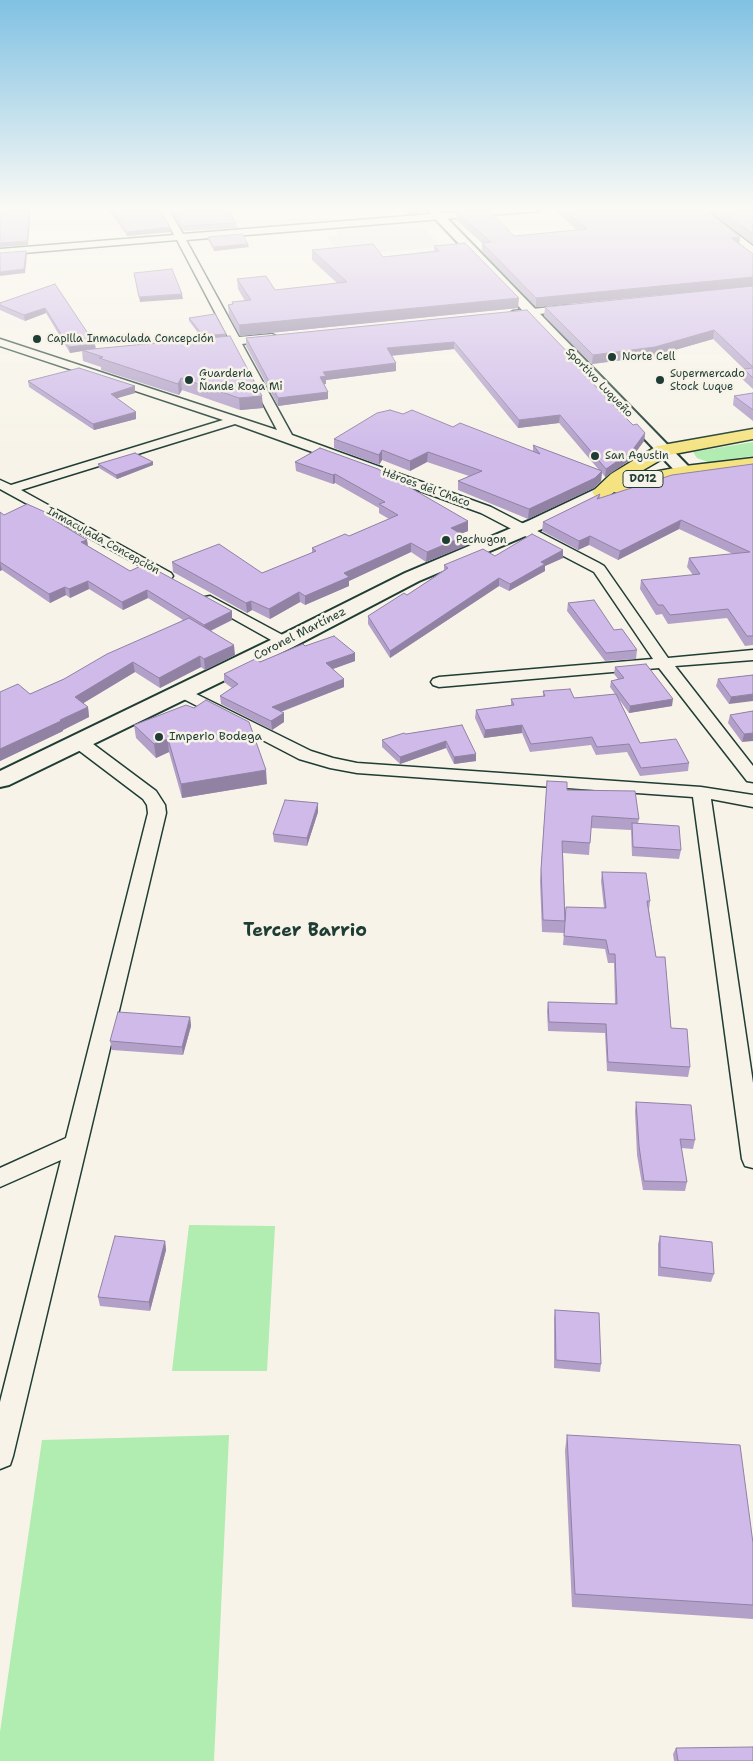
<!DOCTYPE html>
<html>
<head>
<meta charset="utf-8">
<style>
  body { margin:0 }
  canvas { display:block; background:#f7f3e8 }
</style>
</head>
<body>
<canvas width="753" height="1761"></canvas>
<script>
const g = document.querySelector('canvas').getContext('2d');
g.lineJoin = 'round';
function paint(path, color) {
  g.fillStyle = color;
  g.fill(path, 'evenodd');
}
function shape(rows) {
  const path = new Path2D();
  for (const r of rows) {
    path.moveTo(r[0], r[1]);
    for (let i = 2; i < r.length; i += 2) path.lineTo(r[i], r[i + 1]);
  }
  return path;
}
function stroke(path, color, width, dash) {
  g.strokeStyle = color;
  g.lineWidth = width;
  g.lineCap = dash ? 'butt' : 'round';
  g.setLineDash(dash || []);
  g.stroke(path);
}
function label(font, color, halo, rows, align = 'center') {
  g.font = font + ' "Shantell Sans",sans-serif';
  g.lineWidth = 5;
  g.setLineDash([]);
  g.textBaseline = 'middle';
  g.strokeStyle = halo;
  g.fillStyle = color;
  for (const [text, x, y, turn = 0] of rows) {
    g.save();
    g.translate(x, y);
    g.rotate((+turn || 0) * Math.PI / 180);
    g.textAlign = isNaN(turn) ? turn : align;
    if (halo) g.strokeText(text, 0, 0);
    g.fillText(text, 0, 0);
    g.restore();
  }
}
const built = shape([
  [412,225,419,227,422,230,426,230,440,247,341,256,328,237,339,236,336,231]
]);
const green = shape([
  [753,442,753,456,708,462,697,458,693,452],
  [189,1225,275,1226,267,1371,172,1371],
  [229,1435,214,1761,0,1761,0,1732,42,1440]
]);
const minor = shape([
  [160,208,168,208,183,234,508,208,543,208,539,211,186,240,239,337,272,334,278,337,272,340,242,344,292,435,491,507,599,563,604,566,668,658,753,650,753,660,675,666,753,766,753,782,747,781,659,668,439,687,433,685,431,682,433,679,439,677,653,659,594,572,481,513,235,424,21,490,171,573,173,576,171,579,166,580,0,489,0,480,11,485,223,420,0,346,0,339,277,430,232,345,209,347,203,344,209,341,229,339,177,240,0,255,0,249,174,235,160,208],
  [694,208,703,208,753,246,753,254,694,208],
  [570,305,574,306,575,308,574,310,513,317,508,314,513,311,570,305],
  [210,596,290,639,293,642,290,645,285,647,280,645,205,603,203,600,205,597,210,596],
  [182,687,311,751,333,758,357,763,701,787,753,795,753,807,711,799,753,1083,753,1168,745,1166,742,1159,693,797,357,773,330,768,299,759,176,695,174,692,176,689,182,687],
  [79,737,85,738,156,791,165,805,166,813,13,1456,10,1465,0,1469,0,1402,61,1160,0,1187,0,1168,66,1138,148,813,147,805,143,799,73,746,71,742,73,738,79,737]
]);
const tertiary = shape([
  [425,208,437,208,691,469,693,472,691,475,679,475,425,208]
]);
const secondary = shape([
  [602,486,609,488,611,492,609,496,542,529,419,581,293,647,9,785,0,787,0,771,277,637,405,573,528,521,602,486]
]);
const primary = shape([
  [753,429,753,439,669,455,633,476,685,466,753,458,753,470,647,484,617,493,614,492,609,496,602,498,595,496,592,492,611,474,657,446,753,429]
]);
const wall = shape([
  [107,208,159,208,170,227,170,232,127,236],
  [170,208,227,208,236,223,237,228,183,231],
  [402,208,425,208,425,210,419,213,407,214],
  [552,208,703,208,740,237,739,244,753,254,753,286,536,307,482,251,482,243,456,220,456,212,514,236,577,230],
  [706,208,753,208,753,244],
  [208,237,249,247,214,251,208,240],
  [434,246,518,308,240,336,229,316,228,305,232,305,232,302,245,301,238,289,237,279,275,290,337,283,312,260,312,250,383,257,434,251],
  [55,284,95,349,202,338,189,321,189,318,226,334,226,336,263,408,240,410,182,390,179,395,101,370,101,367,83,361,82,351,70,353,46,313,25,321,0,310,0,303],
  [753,286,753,389,742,379,744,369,713,339,654,356,592,364,544,316,545,307],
  [527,310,574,359,574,363,619,411,633,425,645,433,644,441,630,460,605,477,602,473,601,481,594,488,528,519,458,490,458,481,469,476,427,462,410,471,382,460,379,465,334,448,334,439,403,414,453,427,533,452,533,445,599,470,559,423,518,428,454,349,391,356,396,363,396,371,326,380,326,384,324,384,328,392,328,399,278,406,246,346,246,338],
  [28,381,135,386,135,393,117,398,136,412,136,419,94,430,29,387],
  [753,393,753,421,733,405,734,396],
  [320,448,468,521,468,531,460,534,465,546,426,562,411,552,349,581,349,586,305,605,300,602,270,619,252,610,247,613,173,572,172,562,262,573,312,553,312,548,349,536,389,519,379,513,379,508,335,483,333,484,296,471,295,462],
  [98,464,153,465,117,479,99,468],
  [753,464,753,645,745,646,727,618,668,624,662,614,656,615,640,589,641,580,693,575,687,567,689,558,733,554,679,529,618,560,589,545,578,550,542,531,543,522,600,494,600,498],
  [0,512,4,515,52,515,53,519,87,540,88,546,130,571,232,611,232,620,211,631,235,655,205,670,201,667,160,688,135,672,83,703,88,707,89,717,63,730,63,731,0,761,0,692,30,694,64,679,183,620,148,598,123,610,89,589,70,598,66,595,50,603,2,570,0,571],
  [563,550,563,558,545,566,545,571,509,591,499,586,390,658,368,624,368,616,407,595,444,570,444,565,495,556],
  [568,603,614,630,637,650,636,659,605,661,567,611],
  [305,646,355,653,355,661,333,669,344,687,281,712,284,713,284,722,272,730,221,704,220,696,232,688,224,682,224,674],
  [615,667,672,706,629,713,618,698,640,743,689,763,688,771,640,776,627,752,596,755,591,745,530,752,522,733,484,738,475,718,476,710,511,705,511,699,543,696,543,691,574,698,615,694,610,687,611,681,618,679,614,674],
  [753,675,729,704,716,686,718,679],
  [753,711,742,742,728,723,730,715],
  [134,725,267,784,182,798,169,752,156,758,136,738],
  [462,725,476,761,454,764,446,748,400,764,382,747,382,740,406,734],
  [547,781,639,819,638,823,681,850,679,859,632,856,631,830,591,828,589,855,563,853,565,913,604,908,601,881,602,872,650,901,649,910,656,957,671,1028,690,1067,688,1077,607,1071,605,1033,548,1031,547,1011,548,1002,615,1004,614,963,608,963,605,949,563,945,564,933,542,932,540,881],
  [318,812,307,846,274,842,273,834],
  [190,1017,191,1026,183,1055,112,1050,110,1041],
  [636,1102,695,1140,693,1149,681,1148,687,1182,685,1191,643,1190,637,1155,635,1111],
  [660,1236,714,1274,711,1282,658,1276,658,1244],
  [165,1241,166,1250,150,1311,100,1306,98,1297],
  [555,1310,601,1364,600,1372,554,1368,554,1318],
  [567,1435,753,1543,753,1619,572,1607,565,1450],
  [676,1748,753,1761,674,1761,673,1754]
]);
const shadedWall = shape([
  [30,208,31,208,28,245,0,247,0,243],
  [407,208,425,208,425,210,419,213,407,214],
  [446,208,487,208,446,211],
  [170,227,170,232,127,236,127,232],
  [740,237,739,245,731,238],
  [248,244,249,247,214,251,214,247],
  [26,251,27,255,25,273,0,276,0,272],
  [753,277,753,286,536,307,536,298],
  [182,294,183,299,140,302,139,297],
  [519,298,518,308,240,336,239,325],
  [45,308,46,313,25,321,24,315],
  [714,330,713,339,654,356,592,364,593,355],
  [226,334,226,337,204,340,203,336],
  [454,342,454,349,387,356,387,348],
  [95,344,96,350,82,350,82,351,70,353,69,347],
  [396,363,396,371,326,380,326,384,320,385,320,377,323,372],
  [181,378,182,390,179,395,178,384],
  [135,386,135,393,111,400,111,394],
  [328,392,328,399,278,406,278,398],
  [262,396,263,408,240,410,239,398],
  [136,412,136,419,94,430,93,424],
  [560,415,559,423,518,428,519,420],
  [645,433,644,441,630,460,605,477,606,469],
  [382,450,382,460,379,465,379,455],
  [428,452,427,462,410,471,410,461],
  [153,462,153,465,117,479,116,475],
  [602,471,601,481,594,488,528,519,529,509],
  [335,474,335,483,333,484,333,475],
  [681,520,679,529,618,560,620,551],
  [468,521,468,531,450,538,451,528],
  [465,536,465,546,426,562,427,552],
  [590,536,589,545,578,550,579,541],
  [87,540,88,548,81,542],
  [411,543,411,552,349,581,349,586,305,605,305,596,344,573],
  [563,550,563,558,545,566,545,571,509,591,510,584,541,562],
  [0,562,2,570,0,571],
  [499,578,499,586,390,658,390,651],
  [88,581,89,589,70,598,69,589],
  [65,587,66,595,50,603,49,594],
  [147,590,148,598,123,610,122,602],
  [299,592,300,602,270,619,269,609],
  [251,601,252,610,247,613,246,603],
  [232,611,232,620,205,633,204,625],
  [234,645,235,655,205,670,204,659],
  [355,653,355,661,327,671,326,663],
  [200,656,201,667,160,688,159,678],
  [133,662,135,672,77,707,75,697],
  [344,679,344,687,272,715,272,707],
  [753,694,753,701,729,704,731,697],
  [673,699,672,706,629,713,630,706],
  [88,707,89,717,63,730,63,731,0,761,0,749],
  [284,713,284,722,272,730,271,721],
  [522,725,522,733,484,738,485,730],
  [753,733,753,741,742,742,744,734],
  [168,739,169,752,156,758,154,744],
  [446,741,446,748,400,764,400,757],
  [476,754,476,761,454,764,454,757],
  [266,770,267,784,182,798,181,784],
  [318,803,318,812,307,846,307,838],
  [190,1017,191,1026,183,1055,182,1047],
  [165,1241,166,1250,150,1311,149,1302]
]);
const building = shape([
  [0,208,30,208,27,241,0,243,0,208],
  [110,208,159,208,170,227,127,232,110,208],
  [172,208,227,208,236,223,183,226,172,208],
  [562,208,703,208,740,237,731,238,753,254,753,277,536,298,482,243,491,242,456,212,488,209,514,236,587,229,562,208],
  [718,208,753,208,753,234,718,208],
  [242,234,248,244,214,247,208,237,242,234],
  [465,243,519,298,239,325,228,305,233,304,232,302,251,300,237,279,266,276,275,290,347,282,312,250,373,244,383,257,439,251,434,246,465,243],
  [26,251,24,269,0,272,0,253,26,251],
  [172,269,182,294,139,297,134,273,172,269],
  [55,284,95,344,69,347,45,308,24,315,0,305,0,303,55,284],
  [753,286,753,367,714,330,655,347,593,355,545,307,753,286],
  [527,310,574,359,571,360,619,411,633,425,637,424,645,433,631,452,606,469,560,415,519,420,454,342,387,348,396,363,323,372,326,376,320,377,328,392,278,398,246,338,527,310],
  [215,314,226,334,203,336,189,318,215,314],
  [230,336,262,396,239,398,181,378,178,384,99,358,103,357,82,350,230,336],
  [79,368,135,386,111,394,136,412,93,424,28,381,79,368],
  [753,368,753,378,744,369,753,368],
  [753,393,753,410,734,396,753,393],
  [390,410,403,414,412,410,453,427,460,423,540,454,533,445,602,471,595,478,529,509,458,481,482,471,428,452,410,461,382,450,379,455,334,439,377,413,390,410],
  [320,448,378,469,468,521,451,528,465,536,427,552,411,543,344,573,349,577,305,596,299,592,269,609,251,601,246,603,172,562,219,544,262,573,316,551,312,548,345,534,349,536,398,515,379,504,385,502,335,474,333,475,295,462,320,448],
  [135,453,153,462,116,475,98,464,135,453],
  [753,464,753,636,747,636,728,609,670,615,663,605,658,605,641,580,700,574,689,558,750,552,681,520,620,551,590,536,579,541,543,522,600,494,597,499,672,475,753,464],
  [27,504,52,515,49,517,87,540,81,542,130,571,145,564,232,611,204,625,147,590,122,602,88,581,69,589,65,587,49,594,0,562,0,512,4,515,27,504],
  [532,534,563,550,541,562,545,564,510,584,499,578,390,651,368,616,404,593,407,595,448,568,444,565,483,549,495,556,532,534],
  [594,600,614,630,622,629,637,650,606,653,568,603,594,600],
  [189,618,234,645,204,659,200,656,159,678,133,662,75,697,88,707,60,720,61,721,0,749,0,692,18,684,30,694,64,679,107,654,189,618],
  [334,636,355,653,326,663,344,679,272,707,284,713,271,721,220,696,238,684,224,674,255,659,260,662,303,644,305,646,334,636],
  [646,664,673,699,630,706,611,681,624,678,615,667,646,664],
  [753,675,753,694,731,697,718,679,753,675],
  [570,689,574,698,616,694,640,743,676,739,689,763,641,768,629,744,597,747,592,737,531,744,522,725,485,730,476,710,514,705,511,699,545,696,543,691,570,689],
  [206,700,249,722,266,770,181,784,168,739,154,744,134,725,186,705,194,708,206,700],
  [753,711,753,733,744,734,730,715,753,711],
  [462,725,476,754,454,757,446,741,400,757,382,740,404,733,406,734,462,725],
  [547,781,567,782,567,790,635,791,639,819,592,816,590,843,562,841,565,921,543,920,541,869,547,781],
  [285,800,318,803,307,838,273,834,285,800],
  [632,823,679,826,681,850,633,847,632,823],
  [602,872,646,873,650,901,647,901,656,957,665,957,671,1028,687,1029,690,1067,608,1062,606,1024,549,1022,548,1002,617,1004,615,954,609,954,606,940,564,936,566,907,606,908,602,872],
  [118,1012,190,1017,182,1047,110,1041,118,1012],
  [636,1102,691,1105,695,1140,680,1139,687,1182,644,1181,639,1146,636,1102],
  [115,1236,165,1241,149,1302,98,1297,115,1236],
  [660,1236,712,1242,714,1274,660,1267,660,1236],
  [555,1310,599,1313,601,1364,556,1360,555,1310],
  [567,1435,740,1445,753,1543,753,1605,575,1594,567,1435],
  [753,1747,753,1761,678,1761,676,1748,753,1747]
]);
const markers = [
  [37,339,5,"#1f3d34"],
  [612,357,5,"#1f3d34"],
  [189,380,5,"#1f3d34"],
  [660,380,5,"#1f3d34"],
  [595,456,5,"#1f3d34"],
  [446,540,5,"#1f3d34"],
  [159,737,5,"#1f3d34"]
];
const farPoinames = [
  ["Capilla Inmaculada Concepción",47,339],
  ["Norte Cell",622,357],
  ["Guarderia",199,374],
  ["Ñande Roga Mi",199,387],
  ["Supermercado",670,374],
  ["Stock Luque",670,387],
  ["San Agustin",605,456],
  ["Pechugon",456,540]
];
const farStreetnames = [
  ["Sportivo Luqueño",599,383,46],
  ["Héroes del Chaco",426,488,20],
  ["Inmaculada Concepción",103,541,29]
];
const shields = [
  [643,479,40]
];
const shieldNames = [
  ["D012",643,479]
];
const streetNames = [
  ["Coronel Martínez",300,634,-27]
];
const poiNames = [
  ["Imperio Bodega",169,737]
];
const districtNames = [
  ["Tercer Barrio",305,931]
];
paint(built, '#ebe2e9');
paint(green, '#b1ecb1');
stroke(minor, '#1f3d34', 3);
stroke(tertiary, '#1f3d34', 4);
stroke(secondary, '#1f3d34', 4);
stroke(primary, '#1f3d34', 3);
paint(minor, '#f7f3e8');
paint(tertiary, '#f7f3e8');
paint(secondary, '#f7f3e8');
paint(primary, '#f5e382');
paint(wall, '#b2a0c9');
paint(shadedWall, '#9182a4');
paint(building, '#cfbaea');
stroke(building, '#9182a4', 1);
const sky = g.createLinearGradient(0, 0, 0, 454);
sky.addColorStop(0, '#80c1e3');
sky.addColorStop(0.46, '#fbfaf5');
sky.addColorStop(1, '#fbfaf500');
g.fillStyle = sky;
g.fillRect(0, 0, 753, 454);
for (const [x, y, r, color] of markers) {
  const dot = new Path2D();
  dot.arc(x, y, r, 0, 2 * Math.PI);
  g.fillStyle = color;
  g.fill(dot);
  stroke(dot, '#f7f3e8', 2);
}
label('11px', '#1f3d34', '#f7f3e8', farPoinames, 'left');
label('11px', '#1f3d34', '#f7f3e8', farStreetnames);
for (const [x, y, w] of shields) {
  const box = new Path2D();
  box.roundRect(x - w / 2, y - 8.5, w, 17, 4);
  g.fillStyle = '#f7f3e8';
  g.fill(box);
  stroke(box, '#1f3d34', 1);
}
label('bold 11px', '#1f3d34', null, shieldNames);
label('12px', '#1f3d34', '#f7f3e8', streetNames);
label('12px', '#1f3d34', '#f7f3e8', poiNames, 'left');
label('bold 18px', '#1f3d34', '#f7f3e8', districtNames);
</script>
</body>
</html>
